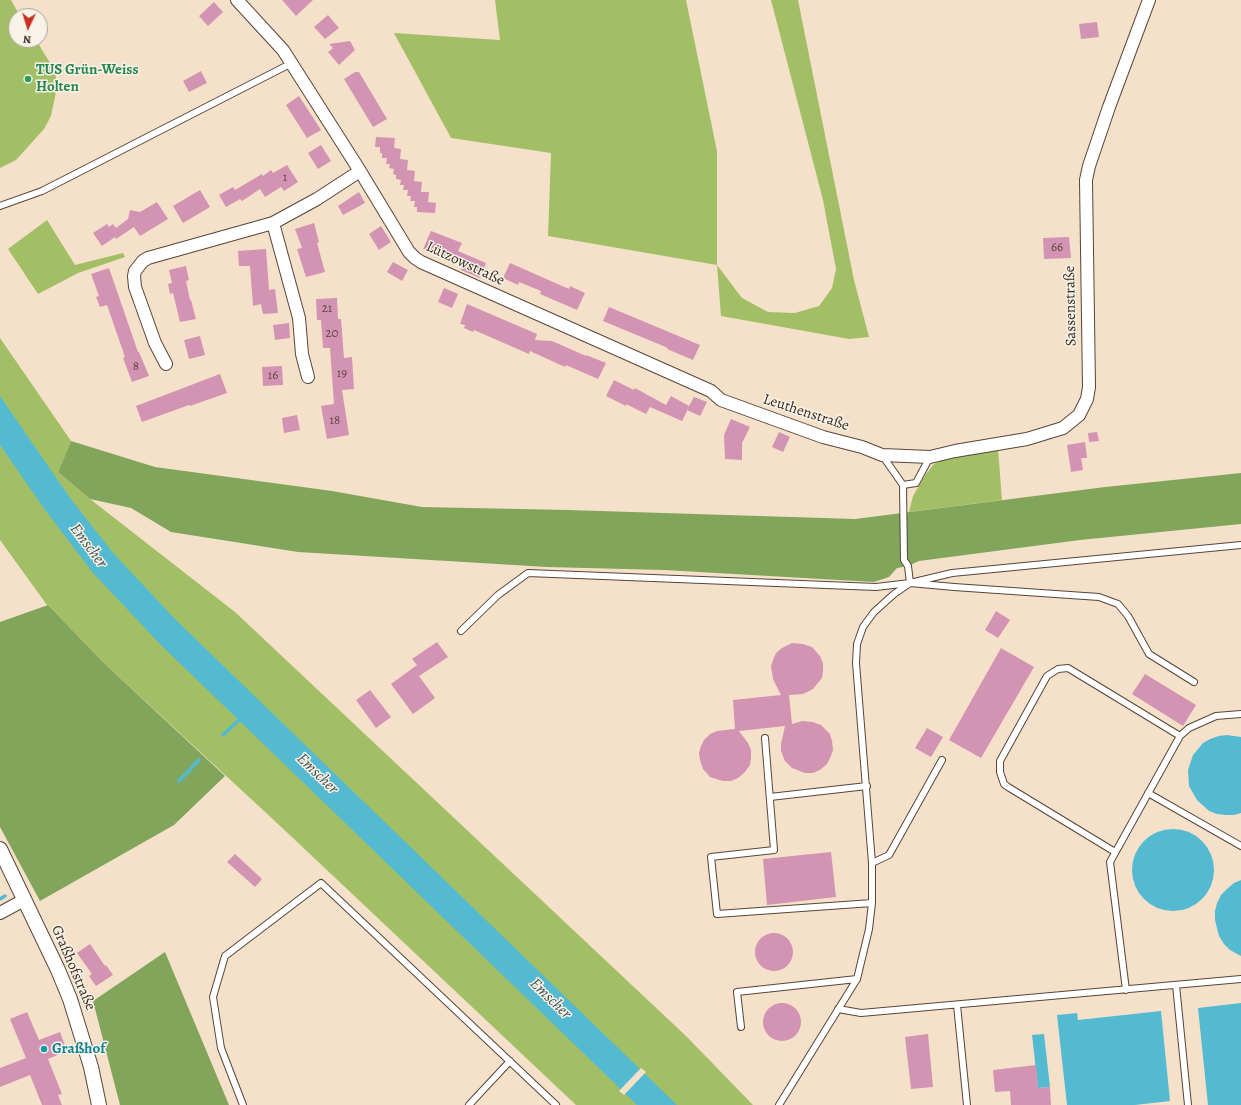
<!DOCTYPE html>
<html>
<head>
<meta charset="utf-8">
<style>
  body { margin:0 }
  #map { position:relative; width:1241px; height:1105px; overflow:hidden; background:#f5e1ca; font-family:Alegreya,serif }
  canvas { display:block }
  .north { position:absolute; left:8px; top:8px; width:40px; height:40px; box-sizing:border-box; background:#f7f3e8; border:1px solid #aca397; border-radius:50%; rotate:184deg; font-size:11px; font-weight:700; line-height:16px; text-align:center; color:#3b2a1e }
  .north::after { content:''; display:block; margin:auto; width:14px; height:18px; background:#c8321e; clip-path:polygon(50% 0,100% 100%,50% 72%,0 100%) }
</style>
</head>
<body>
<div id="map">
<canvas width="1241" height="1105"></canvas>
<div class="north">N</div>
</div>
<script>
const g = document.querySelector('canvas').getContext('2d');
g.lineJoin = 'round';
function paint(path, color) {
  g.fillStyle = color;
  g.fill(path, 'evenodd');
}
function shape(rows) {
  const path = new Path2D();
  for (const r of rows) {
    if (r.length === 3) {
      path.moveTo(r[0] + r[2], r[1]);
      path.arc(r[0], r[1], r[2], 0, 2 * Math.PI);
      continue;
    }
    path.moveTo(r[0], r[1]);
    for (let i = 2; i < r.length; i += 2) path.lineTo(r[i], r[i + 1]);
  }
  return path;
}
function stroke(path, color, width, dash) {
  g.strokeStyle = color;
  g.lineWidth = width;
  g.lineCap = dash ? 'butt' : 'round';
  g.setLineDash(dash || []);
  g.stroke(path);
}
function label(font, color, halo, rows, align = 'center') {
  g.font = font + ' Alegreya,serif';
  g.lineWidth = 3;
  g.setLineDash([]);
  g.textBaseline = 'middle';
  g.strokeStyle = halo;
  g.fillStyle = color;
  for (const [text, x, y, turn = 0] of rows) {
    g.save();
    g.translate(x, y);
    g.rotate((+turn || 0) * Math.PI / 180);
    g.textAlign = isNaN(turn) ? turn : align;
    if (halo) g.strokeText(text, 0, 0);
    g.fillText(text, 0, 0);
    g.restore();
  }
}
const green = shape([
  [0,0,11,0,20,16,16,16,16,40,36,40,55,71,57,87,51,116,44,129,16,160,0,168],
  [495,0,686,0,717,151,717,265,742,298,768,312,795,313,819,306,832,288,836,269,823,200,771,0,798,0,854,280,869,337,849,339,721,316,717,265,548,236,551,153,451,138,394,33,500,40],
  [47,220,75,265,123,253,125,257,78,273,38,294,8,249],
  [0,338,71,441,58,472,90,499,235,612,686,1036,753,1105,576,1105,277,823,104,663,48,605,47,605,0,540],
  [998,449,1002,500,909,512,913,496,926,474,934,464,949,457]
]);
const forest = shape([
  [71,441,155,467,332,491,422,507,568,510,855,519,1105,487,1241,473,1241,524,1080,540,919,561,908,566,897,568,889,577,874,582,664,570,547,567,298,552,171,532,131,508,90,499,58,472],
  [48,605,104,663,225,776,174,825,40,901,0,827,0,622],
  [165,952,229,1105,120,1105,93,1001]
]);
const water = shape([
  [0,396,70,498,114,554,176,620,677,1105,637,1105,162,646,93,573,45,510,0,445],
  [1227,735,1241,737,1241,813,1234,815,1226,815,1217,814,1209,811,1197,800,1189,786,1188,770,1193,755,1203,743,1210,739,1219,736],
  [1173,870,41],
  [1241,880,1241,956,1230,950,1224,944,1219,936,1215,920,1215,911,1217,903,1221,895,1227,889,1234,883],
  [1241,1003,1241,1105,1208,1105,1198,1008],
  [1161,1011,1170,1101,1135,1105,1067,1105,1057,1015,1077,1013,1078,1020],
  [1044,1034,1050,1087,1038,1088,1032,1035]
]);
const pier = shape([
  [641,1068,646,1072,624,1095,619,1091]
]);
const stream = shape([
  [223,735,241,718],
  [179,781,199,760],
  [0,899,5,896]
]);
const building = shape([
  [282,0,313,0,296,16],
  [214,2,223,12,208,26,199,16],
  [328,15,339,28,325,39,314,27],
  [1097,22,1099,37,1081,39,1079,24],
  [350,41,355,50,339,65,328,52,333,48,329,44],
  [201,71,207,83,189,92,183,81],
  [355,72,359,72,387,119,373,127,344,79],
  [299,96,321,130,307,138,286,105],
  [376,137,395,138,394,148,401,149,400,159,408,160,407,170,415,171,414,181,422,182,421,192,429,192,428,202,436,203,435,213,417,212,417,207,414,207,415,201,410,201,411,196,407,196,408,190,403,190,404,185,400,185,401,180,396,179,396,175,393,174,394,169,389,168,390,164,386,164,387,158,382,158,382,153,380,153,380,147,375,147],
  [321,145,331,161,318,169,308,153],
  [287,165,298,182,284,191,281,187,265,197,260,189,242,201,240,199,226,207,219,195,233,187,235,190,262,174,263,176,271,170,273,173],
  [200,190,210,207,183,223,173,206],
  [359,192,365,203,343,215,338,206],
  [157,202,168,219,140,236,134,227,116,239,115,237,102,246,93,233,107,224,109,227,113,224,116,228,128,219,130,210,140,212],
  [314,223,319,242,317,243,325,272,306,277,297,249,302,248,295,229],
  [381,226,391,242,379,250,369,234],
  [431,231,462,243,458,251,486,263,480,278,461,270,463,264,423,249],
  [1069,237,1071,258,1044,259,1043,238],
  [266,249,269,290,275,289,278,313,263,314,261,304,253,306,250,266,239,266,238,251],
  [393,262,408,270,402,281,387,272],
  [510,263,569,289,570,286,585,293,577,310,540,294,541,291,519,282,518,285,503,278],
  [186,266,189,280,186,281,190,300,191,300,196,319,180,322,173,293,170,294,168,284,172,283,169,270],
  [109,268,138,352,139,352,149,376,132,382,123,358,125,357,107,305,100,307,96,297,99,296,91,274],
  [444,288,458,294,452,308,438,302],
  [337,298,338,319,341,319,344,358,352,357,354,389,342,390,349,435,327,439,321,406,334,404,330,348,323,348,321,320,317,320,316,299],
  [467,304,537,334,535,340,552,341,586,356,586,355,606,363,598,379,566,365,565,367,530,351,529,354,474,330,473,332,464,328,465,325,460,324],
  [609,307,700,345,693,360,667,349,668,348,603,321],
  [289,323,290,338,275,340,273,325],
  [200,336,205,355,189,359,184,340],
  [282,366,283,385,263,386,262,367],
  [220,374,227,393,190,406,189,405,142,422,136,406],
  [614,380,634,390,635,388,666,405,671,396,689,406,694,397,707,402,700,416,687,410,689,407,682,421,650,407,646,414,626,404,626,406,606,396],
  [297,415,300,430,284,433,282,418],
  [731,419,750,427,742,443,742,460,725,459,724,435],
  [779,432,790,437,783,452,772,447],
  [1097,432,1099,441,1089,442,1088,433],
  [1085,442,1087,458,1081,458,1083,470,1071,472,1067,445],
  [996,611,1010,620,998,638,985,630],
  [437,642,448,657,419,676,435,698,413,714,391,684,417,665,412,659],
  [792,643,803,644,812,647,820,656,823,663,823,672,822,678,813,689,803,694,789,695,792,724,802,721,813,722,821,725,830,734,832,741,833,750,831,756,827,764,820,770,813,773,805,773,792,768,785,761,781,751,781,744,785,726,739,731,748,743,751,750,751,758,750,765,745,772,738,778,731,781,723,781,710,777,703,769,700,760,699,753,701,746,704,740,710,734,717,731,735,729,733,700,781,695,773,679,771,666,773,660,776,653,782,648],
  [1001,648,1034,667,981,758,949,740],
  [1145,674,1196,705,1183,726,1132,694],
  [370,690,391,717,376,728,356,700],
  [927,728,943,737,931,757,915,748],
  [831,852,836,897,767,905,763,859],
  [235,854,262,879,255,887,227,862],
  [774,952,19],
  [90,944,105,966,106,965,113,975,96,986,89,976,92,974,77,953],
  [782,1022,19],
  [27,1012,39,1040,60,1032,67,1051,48,1059,62,1094,58,1095,62,1105,42,1105,30,1075,0,1087,0,1068,26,1058,10,1019],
  [928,1034,933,1087,911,1089,905,1037],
  [1036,1065,1038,1088,1050,1087,1051,1105,1011,1105,1010,1091,995,1092,993,1070]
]);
const service = shape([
  [0,206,42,191,292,63],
  [882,455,903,485,916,483,930,457],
  [903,485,904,560,908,566,910,583],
  [461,631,498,595,528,573,876,587,910,583,954,587,1099,597,1118,604,1128,616,1149,654,1194,682],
  [765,738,774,850,711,857,717,914,872,903],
  [1148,793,1241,846],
  [770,797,867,786],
  [1115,852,1008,787,1004,784,1000,772,1000,761,1047,676,1058,669,1068,668,1180,736],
  [872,863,889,855,942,760],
  [1176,985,1188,1105],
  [1126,990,1110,862,1180,736,1189,728,1216,716,1241,714],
  [957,1005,967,1105],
  [838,1009,861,1013,1241,979],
  [741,1027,737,992,857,979],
  [243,1105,221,1048,213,997,225,956,321,883,556,1105],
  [469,1105,510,1061],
  [779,1105,857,979,869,929,872,903,872,863,856,663,857,644,863,627,874,612,894,594,910,583,952,573,1241,545]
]);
const minor = shape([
  [237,0,283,50,360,171,409,252,415,258,421,262,711,391,721,400,823,437,862,447,882,455,930,457,955,451,1027,439,1063,428,1079,415,1087,399,1089,387,1086,180,1089,166,1109,107,1149,0],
  [273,223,299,318,302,354,308,377],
  [166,364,155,343,135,287,134,276,135,271,143,261,148,258,273,223,317,199,360,171],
  [0,913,24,900]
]);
const tertiary = shape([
  [0,849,58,970,70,999,91,1067,99,1105]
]);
const markers = [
  [28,79,4,"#2e9e5b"],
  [44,1049,4,"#0f9aa8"]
];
const numberNames = [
  ["1",285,178],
  ["66",1057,248],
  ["21",327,309],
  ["20",332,334],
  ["8",136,367],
  ["19",342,374],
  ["16",273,376],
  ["18",335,421]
];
const leisureNames = [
  ["TUS Grün-Weiss",36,70],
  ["Holten",36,87]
];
const streetNames = [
  ["Lützowstraße",465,264,25],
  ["Sassenstraße",1071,306,-91],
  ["Leuthenstraße",806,413,18],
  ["Graßhofstraße",73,968,67]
];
const cultureNames = [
  ["Graßhof",52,1049]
];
const waterNames = [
  ["Emscher",88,546,53],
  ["Emscher",317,774,44],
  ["Emscher",550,999,44]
];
paint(green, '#a2bf66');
paint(forest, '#81a65b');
paint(water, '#53bad1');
paint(pier, '#f5e1ca');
stroke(stream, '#53bad1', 3.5);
paint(building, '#d294b2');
stroke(service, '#574538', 8);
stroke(minor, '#574538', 14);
stroke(tertiary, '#574538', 16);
stroke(service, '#fff', 6);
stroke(minor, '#fff', 12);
stroke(tertiary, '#fff', 14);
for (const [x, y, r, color] of markers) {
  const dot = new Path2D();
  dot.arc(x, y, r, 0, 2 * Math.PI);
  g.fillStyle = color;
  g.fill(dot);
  stroke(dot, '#f7f3e8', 1.5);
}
label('13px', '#614443', null, numberNames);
label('bold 15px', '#27864d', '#f7f3e8', leisureNames, 'left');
label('15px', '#3b2a1e', '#f7f3e8', streetNames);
label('bold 15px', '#0d838f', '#f7f3e8', cultureNames, 'left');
label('italic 16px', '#425554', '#f7f3e8', waterNames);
</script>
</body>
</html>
